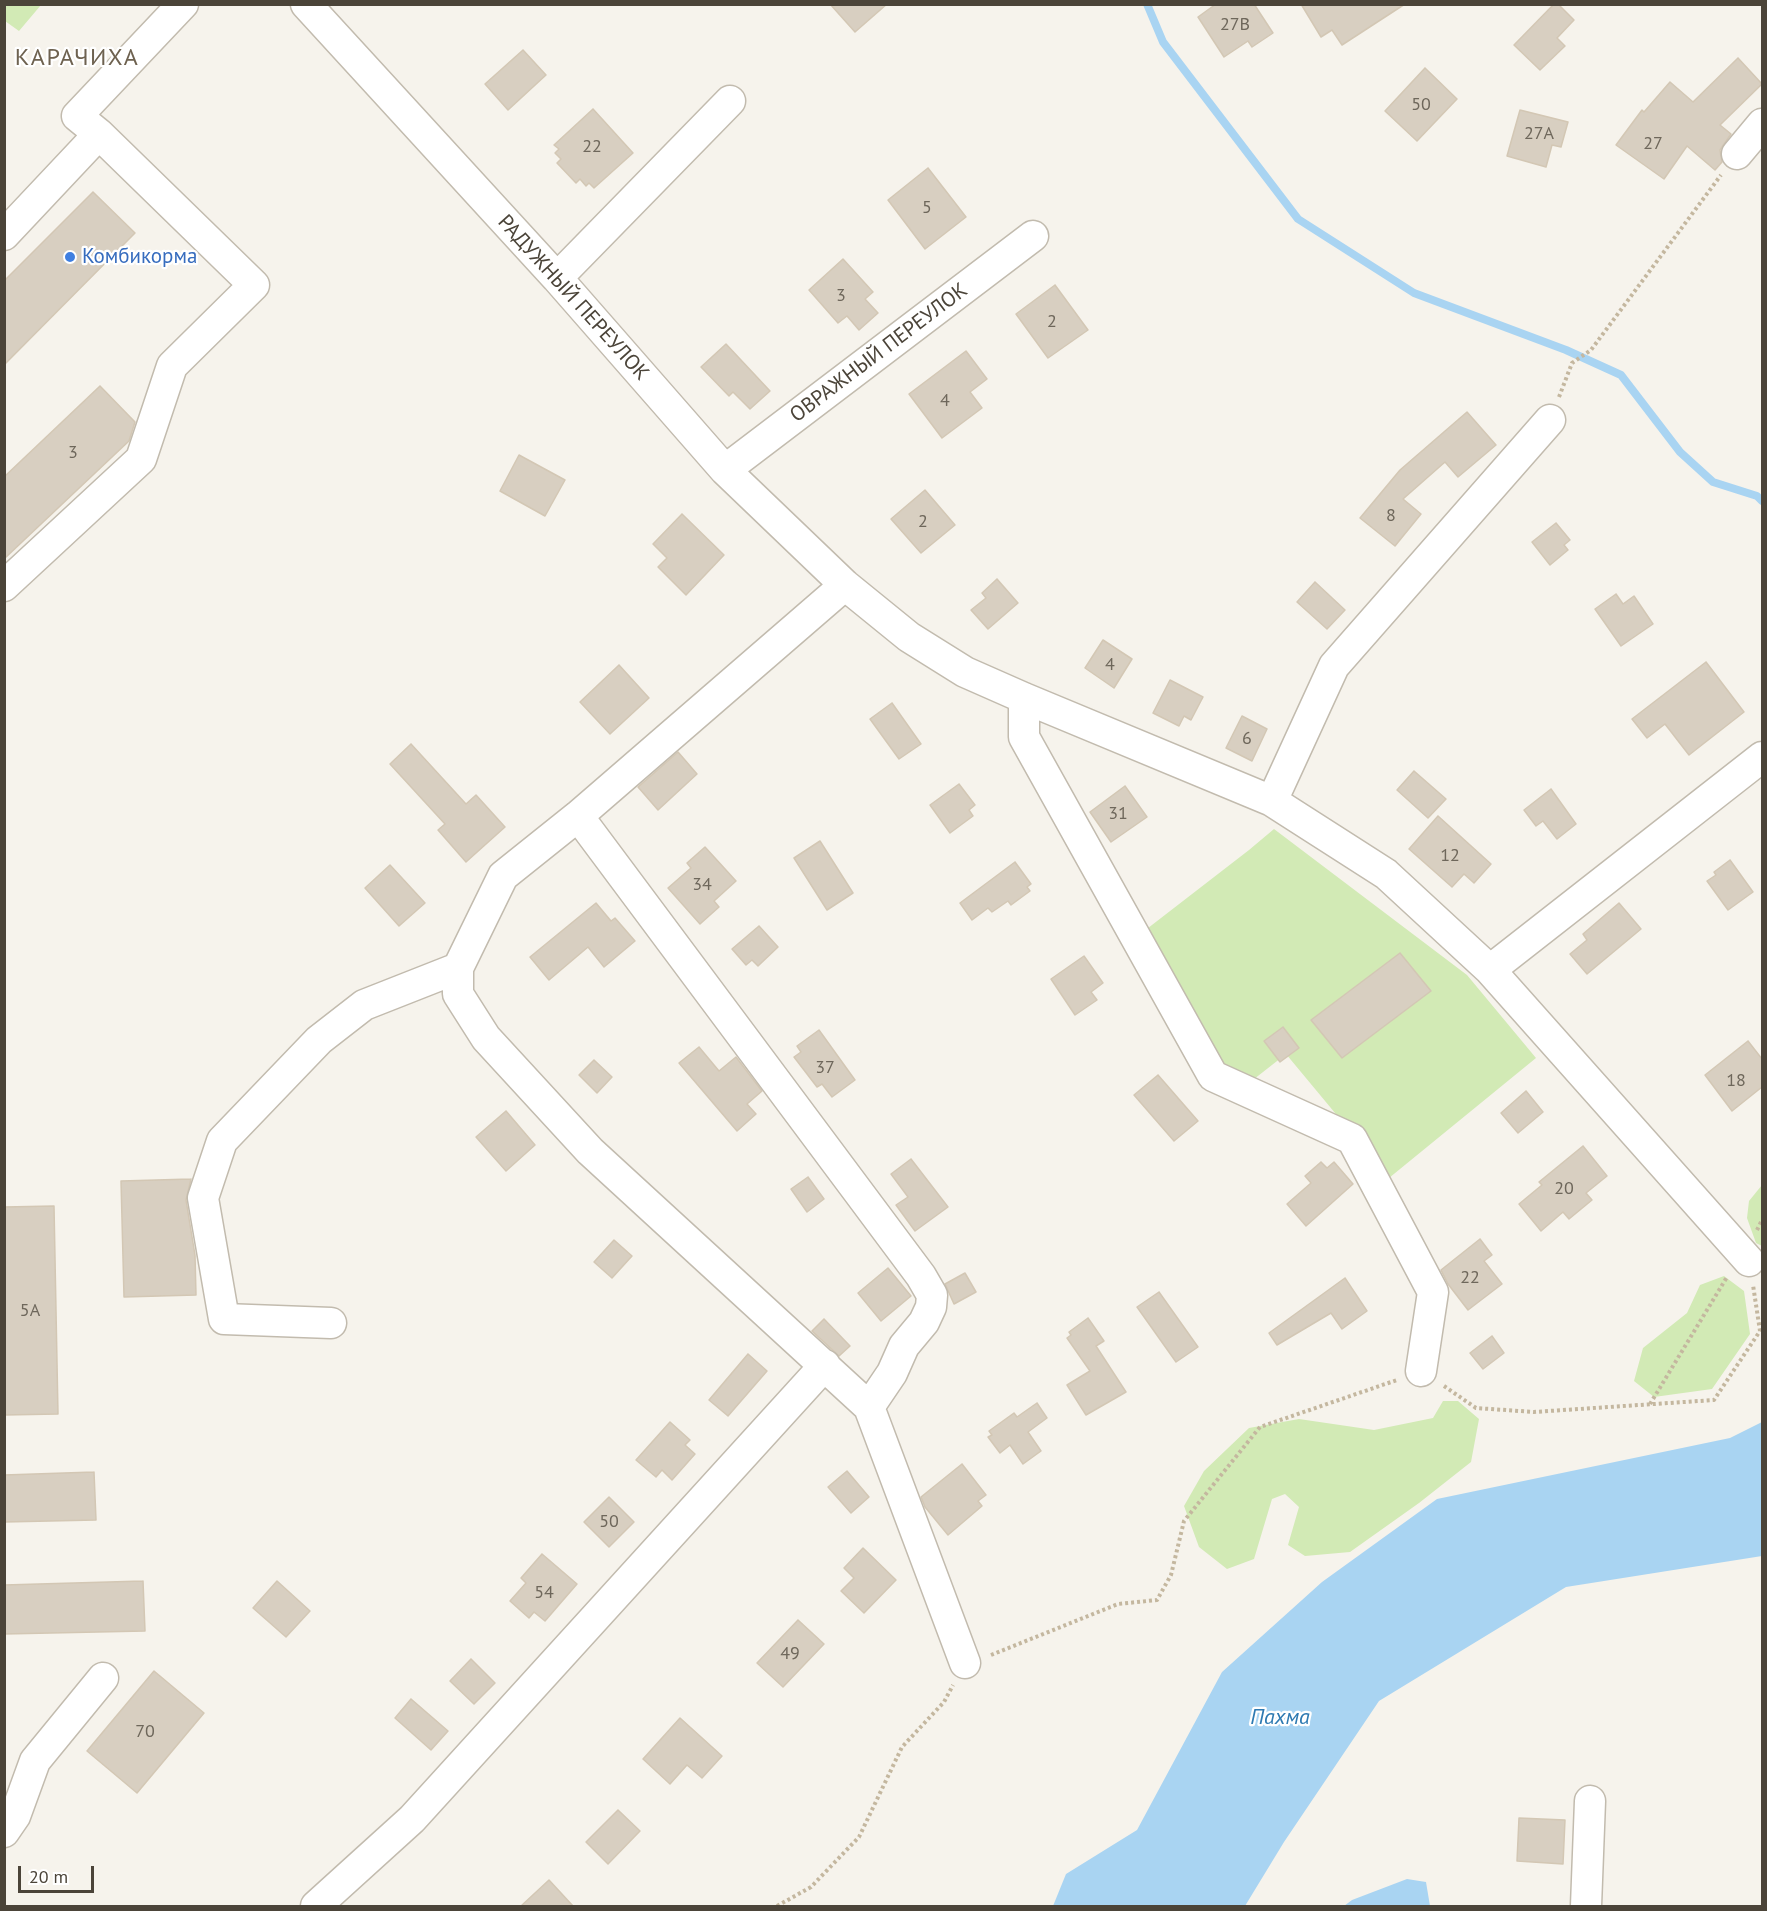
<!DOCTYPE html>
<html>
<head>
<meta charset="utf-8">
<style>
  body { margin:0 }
  #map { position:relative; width:1767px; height:1911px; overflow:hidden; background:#f6f3ec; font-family:"PT Sans",sans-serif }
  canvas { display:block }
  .frame { position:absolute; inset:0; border:6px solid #4b4439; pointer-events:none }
  .scale { position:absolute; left:18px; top:1866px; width:76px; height:27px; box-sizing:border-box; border:3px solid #4b4439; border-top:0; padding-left:8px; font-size:18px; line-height:21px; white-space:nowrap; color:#4b4439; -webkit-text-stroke:4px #fff; paint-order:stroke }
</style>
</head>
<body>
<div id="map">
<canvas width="1767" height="1911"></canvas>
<div class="frame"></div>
<div class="scale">20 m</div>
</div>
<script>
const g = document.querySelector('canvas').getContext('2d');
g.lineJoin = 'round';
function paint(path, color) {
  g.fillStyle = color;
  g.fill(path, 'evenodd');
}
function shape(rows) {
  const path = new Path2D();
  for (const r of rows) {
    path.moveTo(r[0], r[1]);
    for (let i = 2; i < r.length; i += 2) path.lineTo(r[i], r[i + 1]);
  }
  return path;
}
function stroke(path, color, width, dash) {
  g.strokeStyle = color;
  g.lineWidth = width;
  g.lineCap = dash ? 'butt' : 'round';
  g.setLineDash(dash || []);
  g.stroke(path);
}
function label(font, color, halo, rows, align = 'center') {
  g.font = font + ' "PT Sans",sans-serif';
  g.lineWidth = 4.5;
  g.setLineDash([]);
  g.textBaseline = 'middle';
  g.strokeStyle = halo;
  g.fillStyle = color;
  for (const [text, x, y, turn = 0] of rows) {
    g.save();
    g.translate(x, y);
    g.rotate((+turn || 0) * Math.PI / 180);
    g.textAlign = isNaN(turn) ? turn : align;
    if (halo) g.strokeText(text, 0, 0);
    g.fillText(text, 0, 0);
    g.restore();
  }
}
const green = shape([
  [4,5,5,4,41,5,19,31,5,21],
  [1274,829,1467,975,1536,1058,1389,1178,1286,1054,1249,1083,1202,1060,1139,935,1249,850],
  [1762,1185,1762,1246,1756,1243,1747,1218,1749,1201],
  [1724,1276,1744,1291,1750,1334,1712,1389,1654,1397,1634,1381,1643,1348,1687,1313,1700,1285],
  [1443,1401,1458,1401,1479,1419,1471,1462,1419,1503,1350,1552,1305,1556,1288,1545,1299,1507,1285,1494,1272,1499,1254,1559,1227,1569,1199,1547,1184,1506,1204,1471,1249,1428,1299,1419,1374,1430,1433,1418]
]);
const water = shape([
  [1762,1422,1762,1556,1566,1587,1379,1701,1284,1842,1245,1906,1053,1906,1066,1874,1137,1830,1222,1672,1322,1582,1437,1499,1730,1438],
  [1407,1879,1426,1882,1430,1906,1344,1906,1352,1900]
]);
const stream = shape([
  [1147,4,1163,42,1298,219,1414,293,1566,350,1621,375,1680,452,1713,482,1757,496,1762,501]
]);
const building = shape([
  [830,4,887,4,855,32,830,4],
  [1216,4,1254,4,1273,33,1252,47,1248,41,1224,57,1198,17,1216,4],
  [1301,4,1405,4,1342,45,1332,30,1321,37,1301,4],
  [1554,4,1558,4,1574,20,1557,38,1565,46,1540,70,1514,45,1554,4],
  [523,50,546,75,508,110,485,84,523,50],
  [1738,58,1762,84,1720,125,1731,134,1720,150,1722,162,1715,170,1687,146,1664,179,1616,145,1642,110,1644,112,1670,82,1693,102,1738,58],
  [1425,68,1457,99,1417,141,1385,111,1425,68],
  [593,109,633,153,594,188,589,183,586,186,580,179,576,183,557,163,561,159,555,153,559,149,554,145,593,109],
  [1520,110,1568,122,1561,147,1552,145,1546,167,1507,156,1520,110],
  [928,168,966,217,925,249,888,200,928,168],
  [93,192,135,233,4,365,4,281,93,192],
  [843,259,873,292,865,299,878,313,859,330,847,316,838,323,809,290,843,259],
  [1055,285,1088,330,1048,358,1016,314,1055,285],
  [726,344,770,391,750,409,733,392,729,396,701,367,726,344],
  [966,351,987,379,970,392,982,408,942,438,909,394,966,351],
  [100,386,135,422,129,441,4,559,4,477,100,386],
  [1467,412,1496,445,1458,477,1445,462,1403,499,1421,514,1395,546,1360,518,1400,470,1467,412],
  [519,455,565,480,545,516,500,491,519,455],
  [925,490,955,525,921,553,891,519,925,490],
  [682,514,724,555,686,595,658,567,667,558,653,544,682,514],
  [1556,523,1570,540,1564,545,1568,550,1550,565,1532,542,1556,523],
  [997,579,1018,603,988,629,971,610,986,598,982,593,997,579],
  [1315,582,1345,610,1327,629,1297,602,1315,582],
  [1616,594,1623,604,1634,596,1653,624,1621,646,1595,609,1616,594],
  [1103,640,1132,659,1114,688,1085,668,1103,640],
  [1706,662,1744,712,1689,755,1665,724,1647,738,1632,719,1706,662],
  [619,665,649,698,610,734,580,702,619,665],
  [1170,680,1203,697,1191,720,1184,716,1179,726,1153,713,1170,680],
  [892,703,921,744,899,759,870,719,892,703],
  [1242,716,1267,729,1252,761,1226,748,1242,716],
  [411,744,466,804,476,795,505,827,466,862,438,830,445,824,390,764,411,744],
  [678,752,697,774,658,810,638,787,678,752],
  [1414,771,1446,799,1428,818,1397,790,1414,771],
  [959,784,975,805,969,810,973,816,950,833,930,805,959,784],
  [1125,786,1147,817,1111,842,1090,812,1125,786],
  [1551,789,1576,824,1557,839,1543,821,1536,826,1524,810,1551,789],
  [1438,816,1491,864,1474,883,1464,874,1452,887,1409,849,1438,816],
  [820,841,853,893,827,910,794,858,820,841],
  [705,847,736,881,714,901,719,907,700,924,668,888,691,868,687,863,705,847],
  [1730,860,1753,892,1728,910,1707,881,1716,875,1714,872,1730,860],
  [1015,862,1031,884,1027,887,1030,891,1011,905,1008,901,992,912,988,908,972,920,960,903,1015,862],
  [390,865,425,903,399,926,365,888,390,865],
  [596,903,611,921,615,918,635,941,604,967,588,947,549,980,530,957,596,903],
  [1619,903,1641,929,1587,974,1570,954,1587,940,1583,934,1619,903],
  [759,926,778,947,758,966,752,960,746,965,732,949,759,926],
  [1400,953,1431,991,1342,1058,1311,1020,1400,953],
  [1084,956,1103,983,1091,992,1097,1000,1075,1015,1051,979,1084,956],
  [1283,1027,1299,1048,1280,1062,1264,1041,1283,1027],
  [819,1030,855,1080,832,1097,822,1084,817,1087,794,1057,801,1052,797,1046,819,1030],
  [1748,1041,1762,1059,1762,1087,1732,1111,1705,1075,1748,1041],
  [699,1047,719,1071,736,1057,762,1091,747,1104,756,1114,737,1131,679,1063,699,1047],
  [594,1060,612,1077,597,1093,579,1075,594,1060],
  [1158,1075,1198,1121,1174,1141,1134,1095,1158,1075],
  [1526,1091,1543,1112,1518,1133,1501,1113,1526,1091],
  [506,1111,535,1145,506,1171,476,1137,506,1111],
  [1583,1146,1607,1176,1586,1193,1592,1200,1569,1219,1563,1212,1541,1231,1519,1204,1542,1185,1539,1182,1583,1146],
  [911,1159,948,1207,915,1231,896,1205,908,1197,891,1174,911,1159],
  [1321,1162,1327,1168,1334,1162,1353,1184,1306,1226,1287,1204,1311,1183,1305,1176,1321,1162],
  [808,1177,824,1199,807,1212,791,1189,808,1177],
  [191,1179,186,1200,195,1255,196,1295,124,1297,121,1181,191,1179],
  [54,1206,58,1414,4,1415,4,1207,54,1206],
  [1480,1239,1492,1255,1484,1261,1502,1284,1468,1310,1448,1284,1441,1270,1480,1239],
  [614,1240,632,1256,612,1278,594,1262,614,1240],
  [888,1268,911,1296,881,1321,858,1293,888,1268],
  [965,1273,976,1292,954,1304,945,1284,965,1273],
  [1345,1278,1367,1311,1342,1329,1331,1313,1277,1345,1269,1333,1345,1278],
  [1159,1292,1198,1347,1176,1362,1137,1307,1159,1292],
  [1088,1318,1104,1341,1096,1346,1126,1392,1086,1415,1067,1385,1090,1371,1067,1338,1071,1335,1069,1332,1088,1318],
  [824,1319,850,1346,839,1356,812,1331,824,1319],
  [1492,1336,1504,1353,1483,1369,1470,1353,1492,1336],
  [748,1354,767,1371,728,1416,709,1400,748,1354],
  [1037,1403,1047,1418,1028,1432,1041,1451,1023,1464,1010,1445,1000,1453,988,1437,992,1435,989,1431,1014,1413,1017,1417,1037,1403],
  [670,1422,690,1440,685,1445,695,1454,672,1480,662,1470,656,1477,636,1460,670,1422],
  [962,1464,986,1495,978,1501,982,1506,948,1535,925,1507,921,1497,962,1464],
  [847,1471,869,1497,851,1513,828,1487,847,1471],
  [94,1472,96,1520,4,1522,4,1475,94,1472],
  [609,1497,634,1522,609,1547,584,1522,609,1497],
  [863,1548,896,1580,864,1613,841,1591,854,1578,844,1568,863,1548],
  [542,1554,577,1584,545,1621,534,1612,529,1618,510,1601,526,1583,521,1578,542,1554],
  [143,1581,145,1631,4,1634,4,1585,143,1581],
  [277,1581,310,1611,286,1637,253,1608,277,1581],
  [798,1620,824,1644,783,1687,757,1663,798,1620],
  [471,1659,495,1683,474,1704,450,1681,471,1659],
  [154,1671,204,1713,137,1793,87,1751,154,1671],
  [411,1699,448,1731,431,1750,395,1718,411,1699],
  [680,1718,722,1756,702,1778,687,1765,670,1784,643,1759,680,1718],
  [618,1810,640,1831,608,1864,586,1842,618,1810],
  [1519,1818,1565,1820,1563,1864,1517,1861,1519,1818],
  [549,1880,573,1906,521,1906,549,1880]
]);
const path = shape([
  [1559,397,1572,363,1591,350,1721,175],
  [1757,1230,1762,1220],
  [1444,1386,1476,1408,1534,1412,1714,1400,1760,1331,1753,1285],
  [1650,1404,1727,1277],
  [991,1655,1118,1604,1157,1600,1171,1575,1184,1521,1260,1427,1397,1380],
  [777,1906,811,1887,859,1837,902,1747,944,1702,953,1685]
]);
const minor = shape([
  [306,4,557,278,725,470,845,585,909,637,965,672,1024,698,1272,801,1386,874,1490,970,1749,1261],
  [1737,154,1762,124],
  [4,235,99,134],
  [557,278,730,101],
  [725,470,1033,236],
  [845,585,578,816,503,876,458,968,458,994,486,1038,590,1151,869,1407,965,1663],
  [4,586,141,459,172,366,254,285,99,134,77,116,183,4],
  [1024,698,1024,737,1213,1076,1352,1139,1433,1292,1421,1371],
  [1272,801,1334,666,1550,420],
  [578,816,921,1276,932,1295,931,1307,924,1322,904,1346,892,1373,869,1407],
  [1490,970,1762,757],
  [331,1323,224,1319,203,1198,222,1141,319,1040,364,1005,458,968],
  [4,1832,15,1816,35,1761,103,1678],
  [316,1906,412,1819,825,1365],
  [1586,1906,1590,1801]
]);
const markers = [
  [70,257,6,"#3f7fe0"]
];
const numberNames = [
  ["27В",1235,25],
  ["50",1421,105],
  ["27А",1539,134],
  ["27",1653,144],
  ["22",592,147],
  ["5",927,208],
  ["3",841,296],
  ["2",1052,322],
  ["4",945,401],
  ["3",73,453],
  ["8",1391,516],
  ["2",923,522],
  ["4",1110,665],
  ["6",1247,739],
  ["31",1118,814],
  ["12",1450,856],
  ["34",702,885],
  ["37",825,1068],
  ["18",1736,1081],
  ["20",1564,1189],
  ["22",1470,1278],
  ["5А",30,1311],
  ["50",609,1522],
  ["54",544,1593],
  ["49",790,1654],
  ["70",145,1732]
];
const shopNames = [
  ["Комбикорма",82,257]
];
const streetNames = [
  ["РАДУЖНЫЙ ПЕРЕУЛОК",573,298,48],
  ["ОВРАЖНЫЙ ПЕРЕУЛОК",879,353,-37]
];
const waterNames = [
  ["Пахма",1280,1718]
];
const quarterNames = [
  ["КАРАЧИХА",77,58]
];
paint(green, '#d2eab5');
paint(water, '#a9d4f2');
stroke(stream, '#a9d4f2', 8);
paint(building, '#d8cfc1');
stroke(building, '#d3c7b4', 1.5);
stroke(minor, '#c2bbae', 33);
stroke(path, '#c4b79f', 4, [3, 3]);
stroke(minor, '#fff', 30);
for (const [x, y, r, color] of markers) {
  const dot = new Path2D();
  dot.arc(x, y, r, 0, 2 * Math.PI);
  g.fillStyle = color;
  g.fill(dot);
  stroke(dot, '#fff', 2);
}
label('18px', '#6e675b', null, numberNames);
label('21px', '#366cbe', '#fff', shopNames, 'left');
label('21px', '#4b4439', '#fff', streetNames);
label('italic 22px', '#2e7ab2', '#fff', waterNames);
g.letterSpacing = '1.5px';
label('24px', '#6e6250', '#fff', quarterNames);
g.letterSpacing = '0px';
</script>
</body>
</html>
